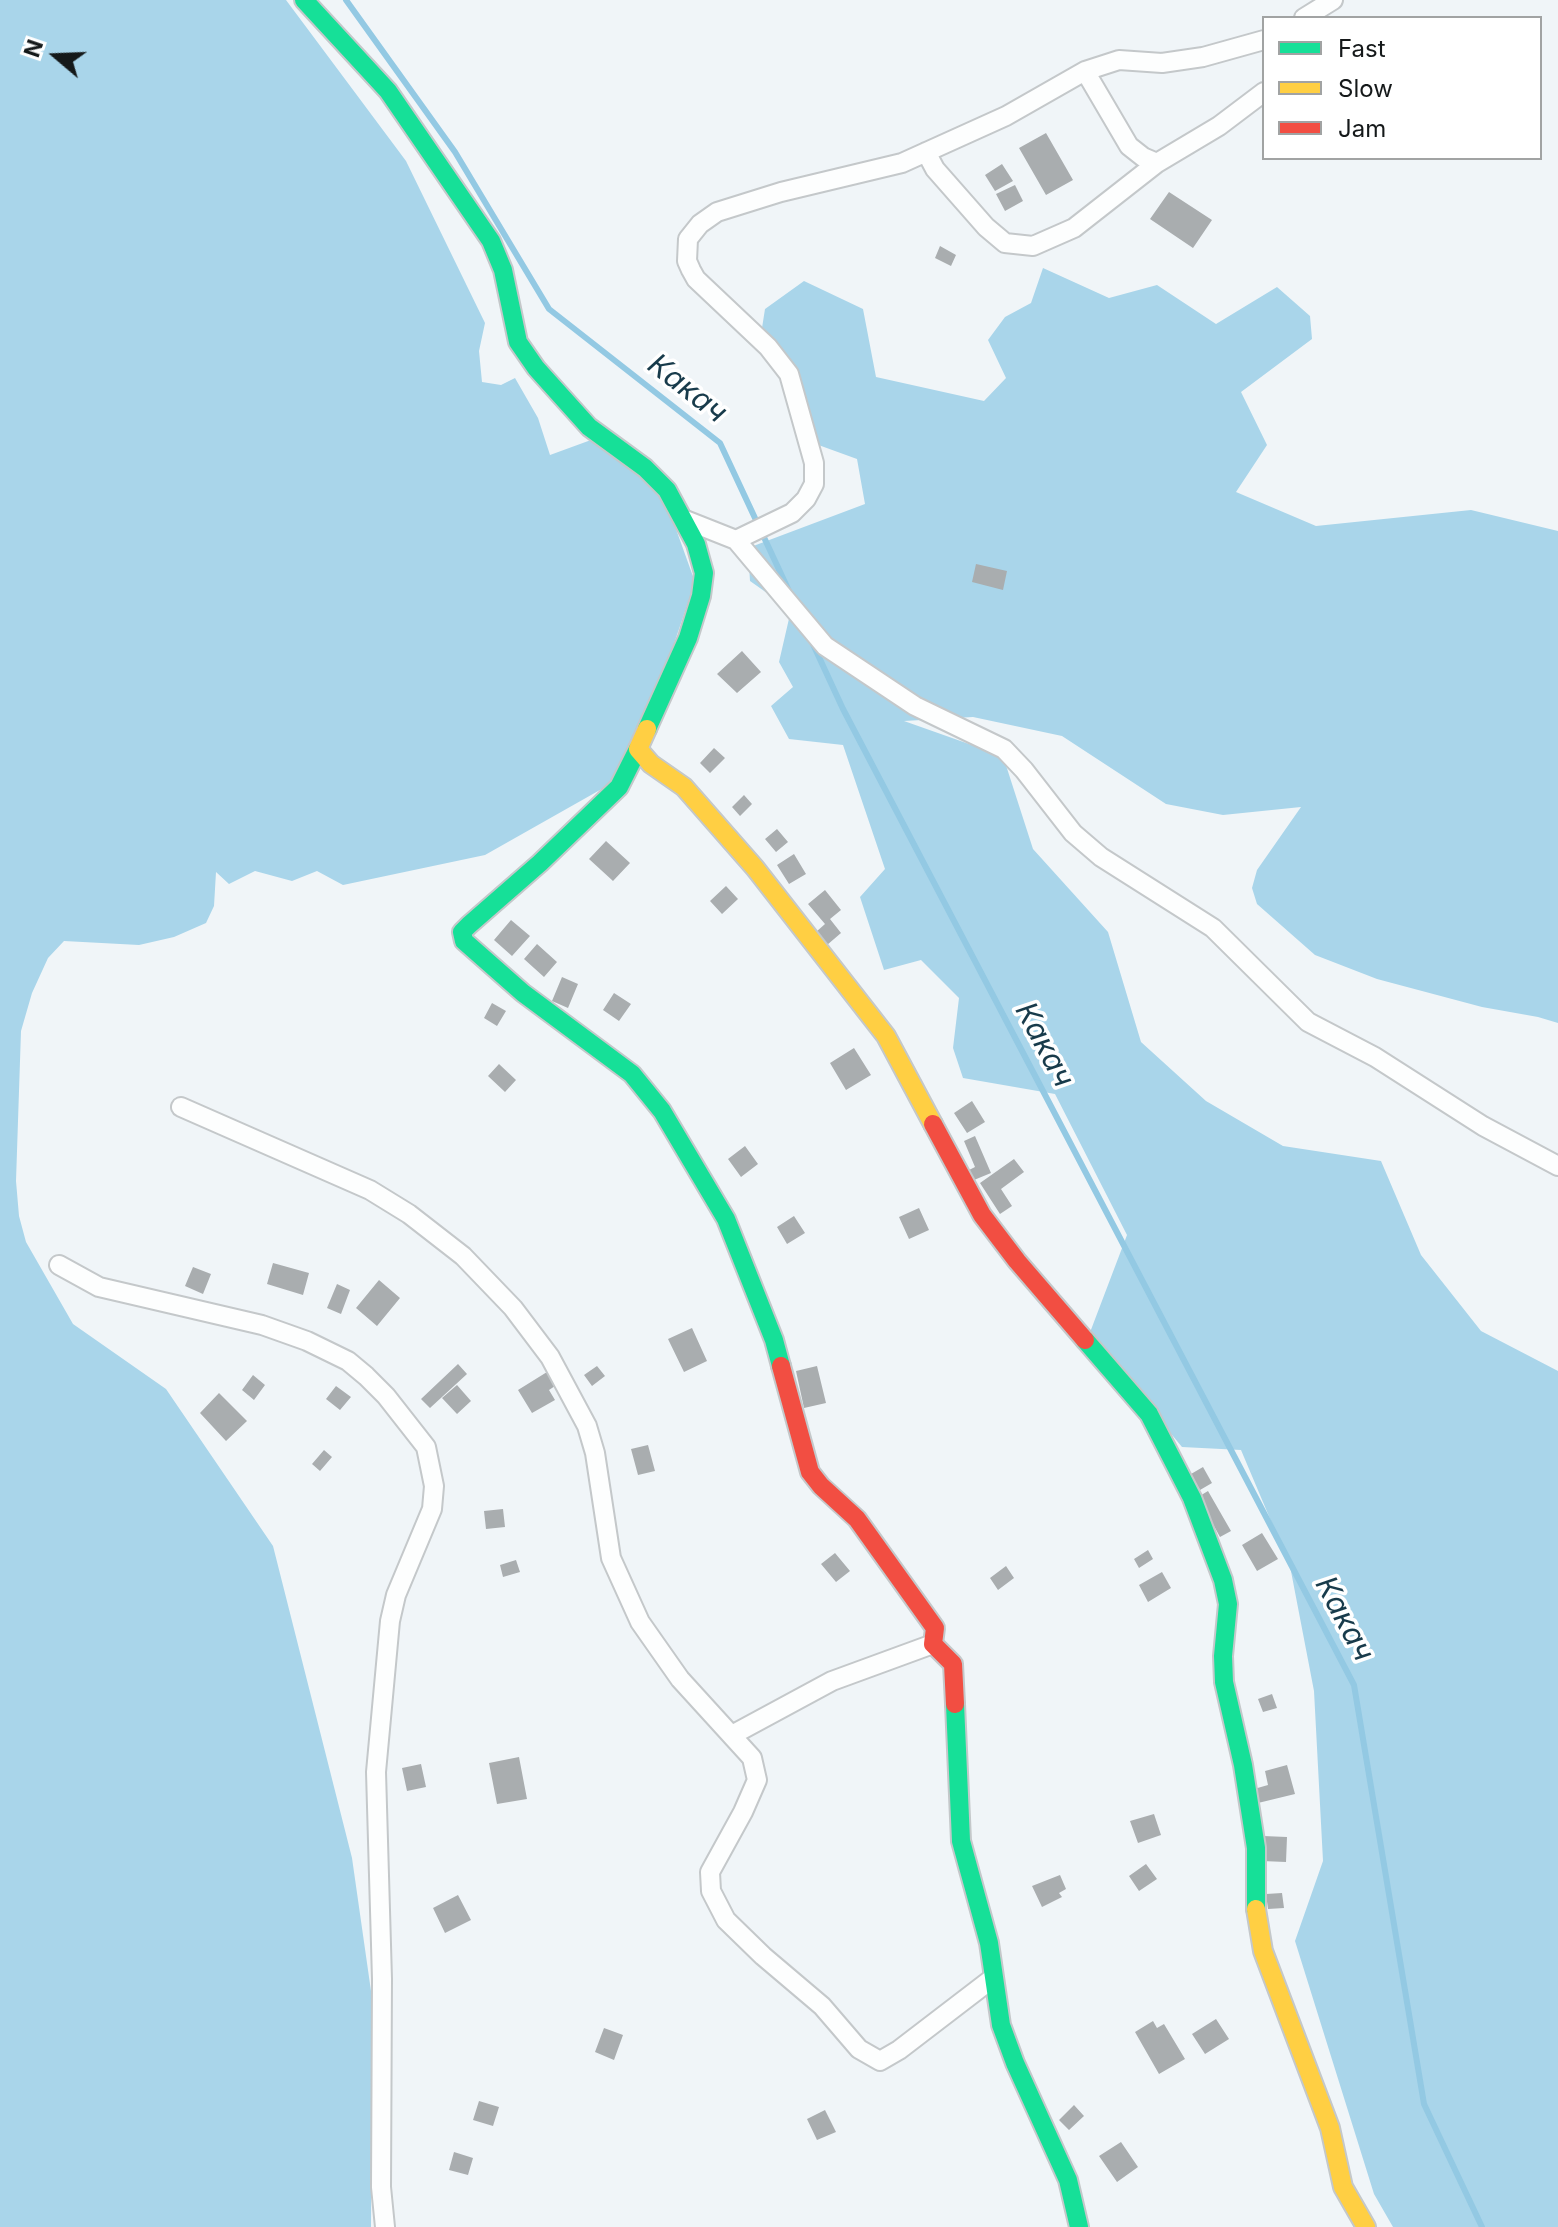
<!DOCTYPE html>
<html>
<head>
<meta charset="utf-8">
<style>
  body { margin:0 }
  #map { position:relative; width:1558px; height:2227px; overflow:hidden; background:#f0f5f8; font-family:Inter,sans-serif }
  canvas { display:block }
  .legend { position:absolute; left:1262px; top:16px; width:280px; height:144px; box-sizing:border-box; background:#fff; border:2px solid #a1a3a3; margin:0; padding:10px 14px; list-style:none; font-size:24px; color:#15191a }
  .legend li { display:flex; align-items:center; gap:16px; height:40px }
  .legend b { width:40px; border:2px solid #a1a3a3 }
  .north { position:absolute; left:16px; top:16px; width:80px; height:80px; -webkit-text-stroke:6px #fff; paint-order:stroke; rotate:289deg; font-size:22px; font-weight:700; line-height:32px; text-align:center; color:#15191a }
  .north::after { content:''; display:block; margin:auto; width:28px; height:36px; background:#15191a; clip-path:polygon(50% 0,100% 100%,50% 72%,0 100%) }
</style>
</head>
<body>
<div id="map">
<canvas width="1558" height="2227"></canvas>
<ul class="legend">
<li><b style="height:10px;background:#16e098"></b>Fast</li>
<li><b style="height:10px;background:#ffcf43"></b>Slow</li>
<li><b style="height:10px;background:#f24e42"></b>Jam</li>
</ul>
<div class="north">N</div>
</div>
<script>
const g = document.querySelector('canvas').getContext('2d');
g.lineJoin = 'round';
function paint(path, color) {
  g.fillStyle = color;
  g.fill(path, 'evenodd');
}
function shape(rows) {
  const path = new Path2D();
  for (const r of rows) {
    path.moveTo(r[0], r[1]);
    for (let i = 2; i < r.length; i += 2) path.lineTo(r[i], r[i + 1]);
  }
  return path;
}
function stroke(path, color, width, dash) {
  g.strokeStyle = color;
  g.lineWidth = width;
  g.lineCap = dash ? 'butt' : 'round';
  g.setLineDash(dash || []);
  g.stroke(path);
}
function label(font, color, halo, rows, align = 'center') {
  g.font = font + ' Inter,sans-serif';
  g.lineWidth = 7;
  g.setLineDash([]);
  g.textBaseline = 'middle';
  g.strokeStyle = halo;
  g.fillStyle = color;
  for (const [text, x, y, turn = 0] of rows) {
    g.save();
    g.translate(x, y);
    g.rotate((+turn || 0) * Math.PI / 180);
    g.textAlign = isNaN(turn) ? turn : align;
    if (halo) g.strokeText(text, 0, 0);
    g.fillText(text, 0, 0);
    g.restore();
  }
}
const forest = shape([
  [0,0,286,0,406,161,485,323,479,351,482,382,501,385,515,378,538,418,550,455,591,440,618,456,667,504,695,582,630,773,485,855,343,885,317,871,292,881,255,871,229,884,216,872,214,906,206,923,174,937,139,945,64,941,48,958,32,993,21,1031,16,1181,19,1216,26,1242,73,1324,166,1389,273,1546,352,1858,372,1998,371,2227,0,2227],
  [1043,268,1109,298,1157,285,1216,324,1277,287,1310,316,1312,339,1241,392,1267,445,1236,492,1316,526,1471,510,1558,531,1558,1023,1538,1017,1482,1007,1377,979,1315,955,1257,904,1252,888,1257,870,1301,807,1223,815,1166,804,1062,736,973,717,904,721,1003,756,1033,849,1108,932,1141,1042,1206,1101,1283,1146,1381,1161,1421,1255,1481,1331,1558,1371,1558,2227,1393,2227,1374,2194,1295,1941,1323,1861,1314,1691,1290,1566,1241,1450,1182,1447,1089,1335,1127,1235,1055,1094,963,1078,953,1048,959,998,921,960,884,970,860,897,885,869,843,745,789,739,771,706,793,687,779,662,791,610,750,581,748,548,865,504,857,459,813,443,796,369,762,328,765,309,804,281,863,309,876,377,984,401,1006,378,988,340,1005,317,1031,303]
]);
const stream = shape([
  [346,0,455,152,549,309,720,443,789,591],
  [812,642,843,709,1354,1685,1424,2104,1482,2227]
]);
const building = shape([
  [1046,133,1073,180,1046,195,1019,148],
  [1002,164,1013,181,995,191,985,175],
  [1015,185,1023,201,1005,211,996,194],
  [1169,192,1212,220,1193,248,1150,219],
  [940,246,956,255,951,266,935,258],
  [976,564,1007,571,1003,590,972,582],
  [742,651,761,672,737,693,717,674],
  [714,748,725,758,710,773,700,763],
  [744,795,752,804,740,816,732,807],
  [777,829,788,842,776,852,765,839],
  [606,841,630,863,613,881,589,859],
  [794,854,806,874,789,884,777,865],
  [726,886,738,899,722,914,710,901],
  [825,890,841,910,830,919,841,933,827,945,816,932,825,924,808,904],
  [511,920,530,936,512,956,494,940],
  [537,944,557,962,544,977,524,959],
  [562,977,578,984,568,1008,552,1001],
  [614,993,631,1004,619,1021,603,1010],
  [492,1003,506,1011,497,1026,484,1018],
  [854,1048,871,1075,846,1090,830,1063],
  [499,1064,516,1080,505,1092,488,1076],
  [972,1101,985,1122,967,1133,954,1113],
  [975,1136,991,1173,974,1180,969,1170,975,1167,964,1141],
  [745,1146,758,1164,741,1177,728,1159],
  [1014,1159,1024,1172,1001,1189,1012,1206,1000,1214,980,1183],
  [919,1208,929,1230,909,1239,899,1217],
  [794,1216,805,1233,787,1244,777,1227],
  [273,1263,309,1273,303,1295,267,1284],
  [193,1267,211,1274,203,1294,185,1286],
  [379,1280,400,1298,377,1326,356,1308],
  [337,1284,350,1290,341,1314,327,1308],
  [692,1328,707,1361,684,1372,668,1339],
  [458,1364,467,1374,430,1408,421,1399],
  [597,1366,605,1376,592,1386,584,1375],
  [817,1366,826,1403,804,1408,796,1371],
  [547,1372,555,1386,549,1390,555,1400,532,1413,518,1390],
  [253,1375,265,1385,254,1400,242,1390],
  [457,1385,471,1401,457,1414,442,1398],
  [336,1386,351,1397,340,1410,326,1399],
  [219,1393,247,1421,226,1441,200,1413],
  [648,1445,655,1471,638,1475,631,1449],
  [324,1450,332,1457,320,1471,312,1464],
  [1203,1467,1212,1483,1200,1490,1191,1474],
  [1208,1491,1231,1531,1220,1537,1198,1497],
  [503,1509,505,1527,486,1529,484,1511],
  [1262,1533,1278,1559,1257,1571,1242,1545],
  [1148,1550,1153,1559,1139,1568,1134,1559],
  [835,1553,850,1571,836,1582,821,1564],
  [516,1560,520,1572,503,1577,500,1565],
  [1006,1566,1014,1578,998,1590,990,1578],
  [1162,1572,1171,1588,1148,1602,1139,1585],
  [1272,1694,1277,1708,1263,1712,1258,1699],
  [519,1757,527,1799,497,1804,489,1763],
  [421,1764,426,1787,407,1791,402,1768],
  [1287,1765,1295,1794,1258,1803,1254,1789,1268,1785,1265,1771],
  [1154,1814,1161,1835,1138,1843,1130,1821],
  [1263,1836,1287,1837,1286,1862,1262,1861],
  [1146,1864,1157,1879,1139,1891,1129,1876],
  [1060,1875,1066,1889,1059,1893,1062,1897,1042,1907,1032,1886],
  [1282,1893,1284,1908,1268,1909,1266,1894],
  [458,1895,471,1920,445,1933,433,1908],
  [1216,2019,1229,2039,1205,2054,1192,2034],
  [1153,2021,1157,2028,1164,2024,1185,2059,1159,2074,1135,2032],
  [604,2028,623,2035,614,2060,595,2052],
  [479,2101,499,2107,493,2126,473,2120],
  [1074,2105,1084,2116,1069,2130,1059,2120],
  [825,2110,836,2132,817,2140,807,2119],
  [1121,2142,1138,2167,1117,2182,1099,2156],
  [454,2152,473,2158,468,2175,449,2170]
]);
const street = shape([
  [1304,18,1333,0],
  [1085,71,1129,146,1143,157,1157,163],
  [926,152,935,169,986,227,1005,243,1033,246,1074,228,1157,163,1219,126,1264,92],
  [683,519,736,540,792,513,806,499,814,484,814,463,789,374,768,347,696,279,691,270,687,261,688,239,700,224,717,212,781,192,902,163,1006,116,1085,71,1119,60,1162,63,1203,57,1264,40],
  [736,540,825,646,915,706,1004,749,1024,770,1073,833,1101,857,1213,928,1308,1022,1375,1057,1483,1126,1558,1166],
  [181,1107,370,1190,409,1214,463,1256,513,1308,550,1357,587,1426,595,1453,611,1558,640,1622,680,1679,752,1758,757,1780,743,1812,710,1872,711,1891,726,1920,763,1956,822,2006,859,2049,880,2061,899,2050,993,1978],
  [59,1265,99,1287,262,1325,307,1341,348,1361,366,1376,386,1396,426,1447,434,1486,432,1509,396,1595,390,1621,376,1772,382,1979,381,2187,385,2227],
  [732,1735,832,1681,933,1644]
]);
const fast = shape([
  [304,0,388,91,491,241,503,270,518,342,536,368,589,427,645,468,667,490,696,544,704,573,701,596,688,638,647,729],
  [638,749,619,787,540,863,469,925,462,932,464,941,523,993,632,1074,662,1111,726,1219,774,1340,781,1366],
  [1085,1340,1149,1414,1192,1498,1223,1580,1228,1604,1223,1656,1224,1682,1243,1765,1256,1848,1256,1909],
  [955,1704,961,1841,989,1943,1001,2025,1015,2063,1068,2180,1079,2227]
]);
const slow = shape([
  [647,729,638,749,651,764,684,787,755,868,886,1036,933,1124],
  [1256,1909,1263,1951,1330,2128,1343,2187,1366,2227]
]);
const jam = shape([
  [933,1124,982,1215,1017,1261,1085,1340],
  [781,1366,810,1472,821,1486,857,1519,935,1628,933,1644,953,1664,955,1704]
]);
const waterNames = [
  ["Какач",687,389,38],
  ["Какач",1044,1045,62],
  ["Какач",1344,1619,62]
];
paint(forest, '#a9d5ea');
stroke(stream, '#93c9e3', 6);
paint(building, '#a9adaf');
stroke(street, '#c4c8ca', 22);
stroke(fast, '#c4c8ca', 22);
stroke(slow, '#c4c8ca', 22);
stroke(jam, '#c4c8ca', 22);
stroke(street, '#fdfefe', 18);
stroke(fast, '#16e098', 18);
stroke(slow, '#ffcf43', 18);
stroke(jam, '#f24e42', 18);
label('italic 30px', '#183b4b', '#fff', waterNames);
</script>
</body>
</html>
